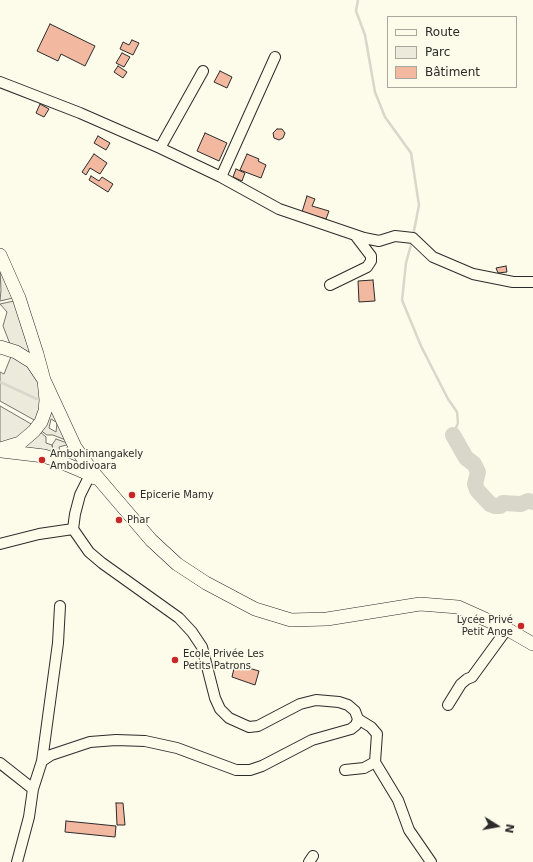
<!DOCTYPE html>
<html>
<head>
<meta charset="utf-8">
<style>
  body { margin:0 }
  #map { position:relative; width:533px; height:862px; overflow:hidden; background:#fdfbea; font-family:"DejaVu Sans",sans-serif }
  canvas { display:block }
  .legend { position:absolute; left:387px; top:16px; width:130px; height:72px; box-sizing:border-box; background:#fdfbea; border:1px solid #a9a89e; margin:0; padding:5px 7px; list-style:none; font-size:12px; color:#2b2b2b }
  .legend li { display:flex; align-items:center; gap:8px; height:20px }
  .legend b { width:20px; border:1px solid #a9a89e }
  .north { position:absolute; left:477px; top:806px; width:40px; height:40px; -webkit-text-stroke:3px #fdfbea; paint-order:stroke; rotate:101deg; font-size:11px; font-weight:700; line-height:16px; text-align:center; color:#2b2b2b }
  .north::after { content:''; display:block; margin:auto; width:14px; height:18px; background:#2b2b2b; clip-path:polygon(50% 0,100% 100%,50% 72%,0 100%) }
</style>
</head>
<body>
<div id="map">
<canvas width="533" height="862"></canvas>
<ul class="legend">
<li><b style="height:5px;background:#fdfbea"></b>Route</li>
<li><b style="height:11px;background:#ecebdb"></b>Parc</li>
<li><b style="height:11px;background:#f2b8a0"></b>Bâtiment</li>
</ul>
<div class="north">N</div>
</div>
<script>
const g = document.querySelector('canvas').getContext('2d');
g.lineJoin = 'round';
function paint(path, color) {
  g.fillStyle = color;
  g.fill(path, 'evenodd');
}
function shape(rows) {
  const path = new Path2D();
  for (const r of rows) {
    path.moveTo(r[0], r[1]);
    for (let i = 2; i < r.length; i += 2) path.lineTo(r[i], r[i + 1]);
  }
  return path;
}
function stroke(path, color, width, dash) {
  g.strokeStyle = color;
  g.lineWidth = width;
  g.lineCap = dash ? 'butt' : 'round';
  g.setLineDash(dash || []);
  g.stroke(path);
}
function label(font, color, halo, rows, align = 'center') {
  g.font = font + ' "DejaVu Sans",sans-serif';
  g.lineWidth = 3;
  g.setLineDash([]);
  g.textBaseline = 'middle';
  g.strokeStyle = halo;
  g.fillStyle = color;
  for (const [text, x, y, turn = 0] of rows) {
    g.save();
    g.translate(x, y);
    g.rotate((+turn || 0) * Math.PI / 180);
    g.textAlign = isNaN(turn) ? turn : align;
    if (halo) g.strokeText(text, 0, 0);
    g.fillText(text, 0, 0);
    g.restore();
  }
}
const green = shape([
  [0,270,13,298,0,301,1,290,0,270],
  [14,301,32,355,10,344,3,326,7,312,0,304,14,301],
  [12,354,27,364,38,381,41,404,36,421,0,401,0,372,4,374,12,354],
  [50,404,58,421,56,422,51,419,49,428,56,432,57,423,68,441,53,435,47,435,40,430,50,404],
  [0,406,33,425,25,435,0,445,0,406],
  [39,431,46,437,46,443,52,445,54,455,17,450,39,431],
  [56,439,70,444,59,447,61,455,67,454,67,447,70,445,72,449,67,459,55,456,52,445,56,439]
]);
const stream = shape([
  [358,0,356,11,365,35,375,92,385,117,411,153,419,205,413,236],
  [412,241,406,263,402,300,421,346,448,399,457,412,458,423,453,435],
  [0,382,37,399]
]);
const river = shape([
  [453,435,466,458,474,464,478,472,475,484,477,490,490,504,495,506,500,506,503,503,521,504,528,501,533,502]
]);
const building = shape([
  [50,24,95,46,85,66,61,54,58,61,37,51,50,24],
  [132,40,139,43,133,55,120,49,123,42,129,45,132,40],
  [122,53,130,57,124,67,116,63,122,53],
  [118,66,127,72,123,78,114,72,118,66],
  [220,71,232,77,227,88,214,82,220,71],
  [40,104,49,109,44,117,36,113,40,104],
  [277,129,282,129,285,133,283,138,279,140,274,138,273,133,277,129],
  [205,133,227,143,219,161,197,151,205,133],
  [98,136,110,143,106,150,94,143,98,136],
  [94,154,107,163,100,174,90,168,86,175,82,172,94,154],
  [247,154,259,159,258,161,266,165,261,178,240,170,247,154],
  [236,169,245,173,242,181,233,177,236,169],
  [91,176,99,181,102,177,113,184,108,192,89,180,91,176],
  [307,196,315,199,312,206,329,211,326,219,302,212,307,196],
  [506,266,507,272,498,273,496,268,506,266],
  [373,280,375,301,359,302,358,281,373,280],
  [235,664,259,671,255,685,232,677,235,664],
  [116,803,123,803,125,825,117,825,116,803],
  [66,821,116,826,115,837,65,832,66,821]
]);
const minor = shape([
  [0,82,80,113,160,148,221,177,279,209,364,238,379,241,395,236,413,238,433,257,473,274,513,282,533,282],
  [160,148,203,71],
  [221,177,275,57],
  [330,285,367,267,371,261,371,256,355,235],
  [0,544,39,534,73,529],
  [448,705,461,684,467,679,472,677,507,629],
  [358,719,371,727,377,734,375,762,398,800,409,830,431,862],
  [42,761,58,643,60,606],
  [0,763,33,789],
  [345,770,364,768,375,762],
  [17,862,29,817,33,789,42,761,51,755,90,742,116,740,145,741,177,748,236,770,250,770,262,766,312,740,351,729,356,725,358,719,355,711,348,705,339,702,316,700,300,704,258,726,249,727,229,718,220,709,215,698,202,647,192,632,179,618,102,563,89,552,73,529,75,514,80,495,92,471],
  [309,862,313,856]
]);
const major = shape([
  [0,255,19,298,37,354,44,380,46,400,45,411,41,422,34,431,20,443,0,449],
  [0,347,16,352,32,362,44,380,75,447,92,471,151,540,177,564,206,583,255,609,291,620,327,619,420,604,458,607,507,629,533,644],
  [2,451,44,456,56,460,89,474,95,478]
]);
const markers = [
  [42,460,4,"#c62828"],
  [132,495,4,"#c62828"],
  [119,520,4,"#c62828"],
  [521,626,4,"#c62828"],
  [175,660,4,"#c62828"]
];
const poiNames = [
  ["Ambohimangakely",50,454],
  ["Ambodivoara",50,466],
  ["Epicerie Mamy",140,495],
  ["Phar",127,520],
  ["Lycée Privé",513,620,"right"],
  ["Petit Ange",513,632,"right"],
  ["Ecole Privée Les",183,654],
  ["Petits Patrons",183,666]
];
paint(green, '#ecebdb');
stroke(green, '#74746e', 1);
stroke(stream, '#d8d7c9', 2.5);
stroke(river, '#d8d7c9', 16);
paint(building, '#f2b8a0');
stroke(building, '#2b2b2b', 1);
stroke(minor, '#2b2b2b', 12);
stroke(major, '#2b2b2b', 14);
stroke(minor, '#fdfbea', 10);
stroke(major, '#fdfbea', 13);
for (const [x, y, r, color] of markers) {
  const dot = new Path2D();
  dot.arc(x, y, r, 0, 2 * Math.PI);
  g.fillStyle = color;
  g.fill(dot);
  stroke(dot, '#fdfbea', 1.5);
}
label('10px', '#2b2b2b', '#fdfbea', poiNames, 'left');
</script>
</body>
</html>
